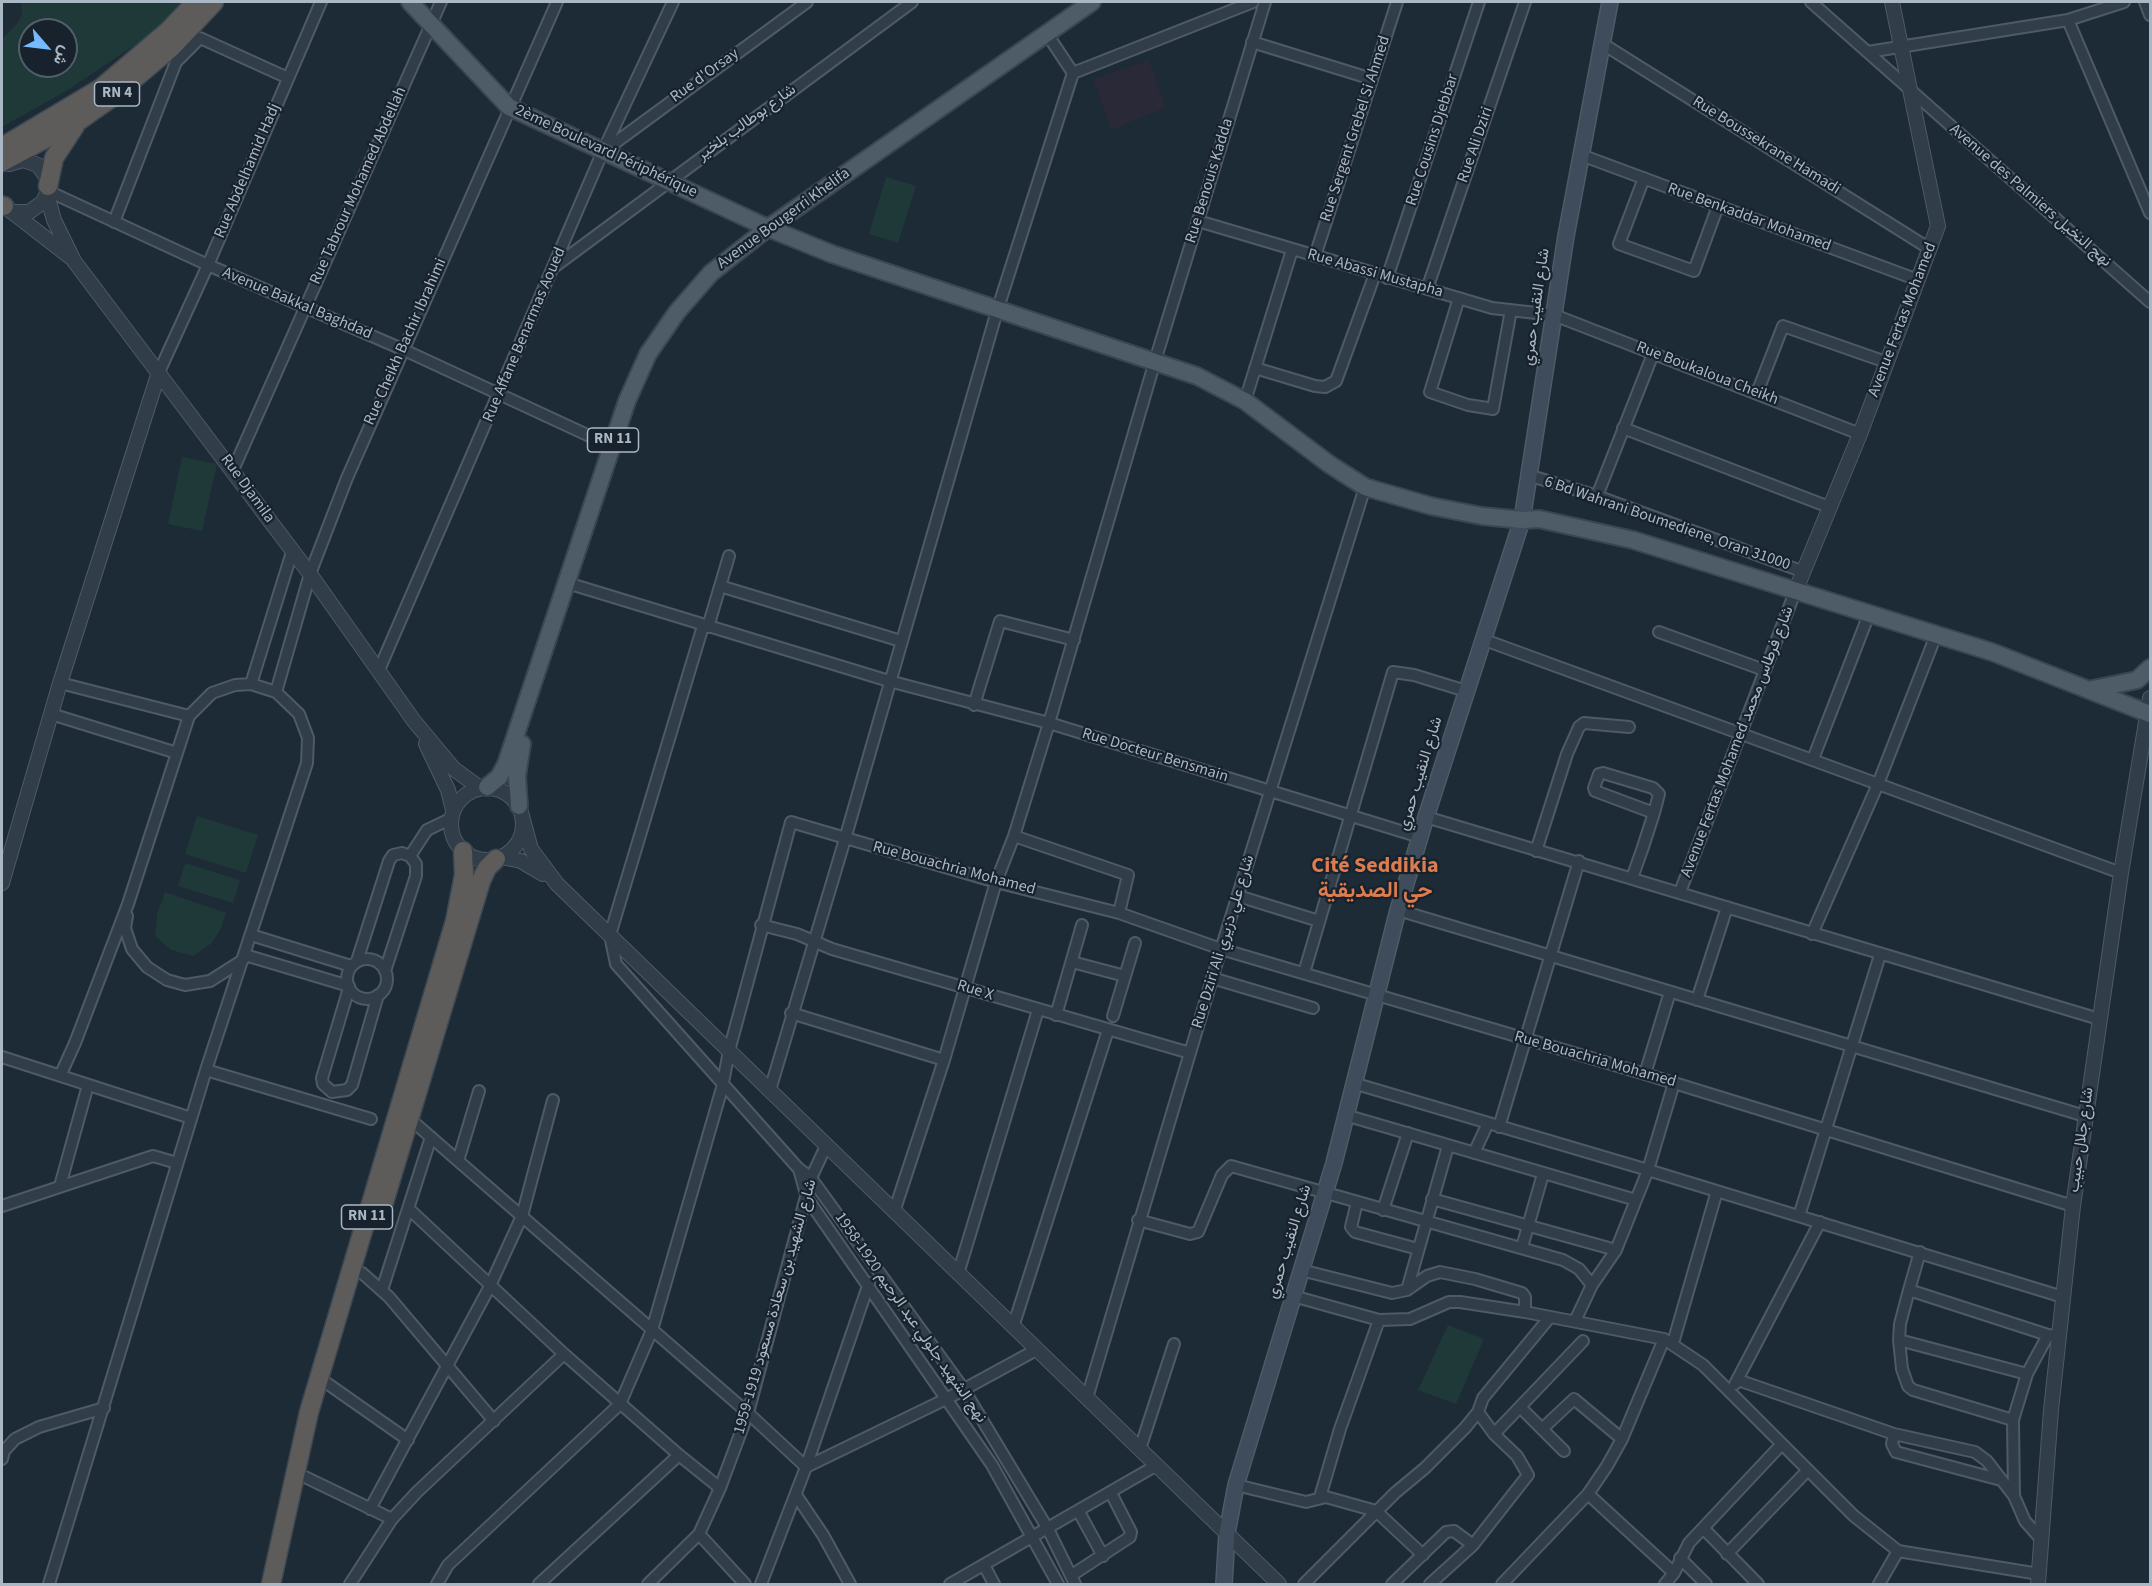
<!DOCTYPE html>
<html>
<head>
<meta charset="utf-8">
<style>
  body { margin:0 }
  #map { position:relative; width:2152px; height:1586px; overflow:hidden; background:#1d2b37; font-family:"Source Sans 3",Vazirmatn,sans-serif }
  canvas { display:block }
  .frame { position:absolute; inset:0; border:3px solid #aab8c5; pointer-events:none }
  .north { position:absolute; left:18px; top:18px; width:60px; height:60px; box-sizing:border-box; background:#17222c; border:2px solid #525e69; border-radius:50%; rotate:118deg; font-size:16px; font-weight:700; line-height:24px; text-align:center; color:#aab8c5 }
  .north::after { content:''; display:block; margin:auto; width:21px; height:27px; background:#75baff; clip-path:polygon(50% 0,100% 100%,50% 72%,0 100%) }
</style>
</head>
<body>
<div id="map">
<canvas width="2152" height="1586"></canvas>
<div class="frame"></div>
<div class="north">ش</div>
</div>
<script>
const g = document.querySelector('canvas').getContext('2d');
g.lineJoin = 'round';
function paint(path, color) {
  g.fillStyle = color;
  g.fill(path, 'evenodd');
}
function shape(rows) {
  const path = new Path2D();
  for (const r of rows) {
    if (r.length === 3) {
      path.moveTo(r[0] + r[2], r[1]);
      path.arc(r[0], r[1], r[2], 0, 2 * Math.PI);
      continue;
    }
    path.moveTo(r[0], r[1]);
    for (let i = 2; i < r.length; i += 2) path.lineTo(r[i], r[i + 1]);
  }
  return path;
}
function stroke(path, color, width, dash) {
  g.strokeStyle = color;
  g.lineWidth = width;
  g.lineCap = dash ? 'butt' : 'round';
  g.setLineDash(dash || []);
  g.stroke(path);
}
function label(font, color, halo, rows, align = 'center') {
  g.font = font + ' "Source Sans 3",Vazirmatn,sans-serif';
  g.lineWidth = 4.5;
  g.setLineDash([]);
  g.textBaseline = 'middle';
  g.strokeStyle = halo;
  g.fillStyle = color;
  for (const [text, x, y, turn = 0] of rows) {
    g.save();
    g.translate(x, y);
    g.rotate((+turn || 0) * Math.PI / 180);
    g.textAlign = isNaN(turn) ? turn : align;
    if (halo) g.strokeText(text, 0, 0);
    g.fillText(text, 0, 0);
    g.restore();
  }
}
const medical = shape([
  [1149,60,1165,108,1111,130,1093,79]
]);
const green = shape([
  [21,2,186,2,144,39,66,91,2,127,2,39,19,21,22,12],
  [30,30,66,30,66,66,30,66],
  [886,177,916,186,898,243,869,234],
  [182,457,217,464,202,531,168,524],
  [197,816,258,835,246,873,185,854],
  [185,863,240,880,233,903,178,886],
  [165,892,226,913,221,928,212,943,193,956,171,950,155,936,157,914],
  [1448,1325,1484,1339,1456,1404,1418,1390]
]);
const minor = shape([
  [1811,2,2150,302],
  [2145,2,2150,15],
  [2068,20,2150,213],
  [1047,34,1073,73],
  [1252,42,1372,79],
  [1603,44,1930,249],
  [1868,52,2068,20,2124,2],
  [1073,73,1253,2],
  [604,151,807,2],
  [1581,155,1918,280],
  [1644,178,1619,244,1694,271,1718,206],
  [48,191,208,265,402,349,611,446],
  [1198,221,1492,308,1554,315,1860,434],
  [114,222,176,62,200,38,288,78],
  [1315,256,1397,2],
  [554,267,912,2],
  [1387,278,1479,2],
  [1427,289,1525,2],
  [1459,298,1430,392,1468,405,1493,409,1511,310],
  [1255,368,1315,386,1325,387,1336,381,1375,274],
  [159,372,208,265,321,2],
  [1757,393,1783,326,1886,362],
  [1245,401,1292,250],
  [1623,428,1829,507],
  [233,470,441,2],
  [1531,476,1597,496,1804,572],
  [1597,496,1653,354],
  [564,582,889,681,1049,723,1420,837],
  [720,586,901,641],
  [703,626,610,935,616,964,798,1168,811,1178,963,1388,1048,1529,1075,1584],
  [708,627,729,556],
  [1659,632,1764,670],
  [1482,639,2121,873],
  [379,670,603,151,673,2],
  [60,683,189,716],
  [251,684,292,552],
  [276,692,310,574,347,478,557,2],
  [974,705,1000,621,1074,640],
  [51,714,177,753],
  [1813,759,1869,614],
  [1426,817,2099,1019],
  [1014,836,1128,875,1119,913],
  [1536,851,1567,754,1579,727,1584,723,1629,727],
  [410,856,427,830,450,819],
  [1632,878,1642,850,1654,813,1659,794,1653,788,1603,773,1599,774,1594,788,1595,791,1654,813],
  [1680,892,1795,592],
  [1238,896,1319,921],
  [1398,910,2085,1116],
  [127,916,125,928,132,949,147,967,167,980,185,985,210,981,243,960],
  [761,925,797,934,832,949,1190,1053],
  [1812,934,1878,784,1936,635],
  [251,935,351,966],
  [245,955,349,986],
  [367,979,20],
  [357,961,389,861,393,855,402,853,410,856,416,864,416,876,385,971],
  [1072,962,1125,976],
  [1304,973,1393,672,1414,675,1466,691],
  [1212,978,1313,1008],
  [349,988,322,1078,323,1084,332,1092,347,1090,352,1085,378,995],
  [1697,1000,1727,907],
  [791,1013,944,1060],
  [1056,1015,1082,925],
  [1113,1016,1135,943],
  [2,1057,191,1118],
  [206,1070,371,1119],
  [1645,1074,1670,992],
  [1353,1083,1648,1170,2063,1297],
  [770,1090,845,839,997,311,1073,73],
  [1345,1115,1636,1200],
  [410,1119,748,1413,806,1467,948,1398,1036,1350],
  [1499,1127,1579,861],
  [1474,1153,1488,1123],
  [458,1161,479,1091],
  [799,1169,807,1198,992,1465,1058,1584],
  [60,1186,88,1085],
  [1432,1199,1616,1250],
  [1357,1202,1351,1227,1355,1232,1418,1249],
  [2,1206,153,1156,177,1163],
  [409,1209,564,1354,679,1455,720,1488],
  [1383,1210,1408,1133],
  [894,1212,944,1060,996,882,1014,836,1049,723,1155,361,1265,2],
  [1799,1216,1880,955],
  [1138,1220,1190,1234,1198,1232,1222,1175,1231,1166,1563,1260,1579,1269,1592,1285],
  [1522,1247,1543,1174],
  [1920,1252,1909,1290,2048,1335],
  [1301,1270,1392,1293,1407,1290,1427,1276,1440,1272,1475,1279,1522,1293,1525,1297,1525,1312],
  [362,1273,389,1297,494,1421],
  [958,1274,1038,1010],
  [382,1290,431,1137],
  [1407,1290,1448,1146],
  [1909,1290,1900,1324,1899,1340,1902,1369,1908,1386,1913,1390,2013,1420],
  [1293,1296,1379,1320,1410,1319,1449,1302,1460,1302,1525,1312,1664,1339,1703,1365,1854,1516,1898,1551,2039,1574],
  [1575,1321,1592,1285,1616,1250,1648,1170,1674,1083],
  [1013,1327,1108,1030],
  [1899,1340,2027,1374],
  [1673,1343,1717,1191],
  [1738,1380,1894,1434,1975,1452,1987,1461,2014,1496],
  [328,1384,408,1440],
  [1735,1384,1820,1222],
  [1087,1398,1221,949,1365,487],
  [1520,1407,1564,1451],
  [1542,1429,1574,1399,1622,1439],
  [1494,1434,1583,1341],
  [1894,1434,1892,1444,1896,1452,2001,1480],
  [1140,1449,1174,1344],
  [2,1459,4,1451,15,1439,39,1427,104,1408],
  [305,1477,392,1519],
  [1236,1485,1306,1502,1326,1497,1376,1511,1423,1555],
  [1588,1494,1674,1573],
  [796,1495,823,1535,850,1584],
  [1320,1497,1340,1429,1379,1320],
  [370,1509,489,1288,522,1216,553,1100],
  [1079,1512,1103,1556],
  [1703,1528,1758,1584],
  [699,1534,745,1584],
  [2040,1538,2025,1521,2014,1496,2013,1420,2027,1374,2048,1335,2059,1336],
  [1727,1554,1807,1471],
  [1680,1558,1706,1584],
  [984,1565,994,1584],
  [1072,1575,1130,1537,1131,1532,1111,1493],
  [49,1584,206,1070,307,763,308,738,299,714,276,692,251,684,235,685,212,693,189,716,128,904,75,1043,60,1076],
  [350,1584,392,1519,417,1492,564,1354],
  [437,1584,448,1565,620,1404,652,1330,722,1088,729,1051,791,822,996,882,1119,913,1221,949,1645,1074,2073,1206],
  [539,1584,679,1455],
  [648,1584,699,1534,720,1488,748,1413,811,1178,826,1146],
  [761,1584,806,1467,869,1283],
  [950,1584,1157,1465],
  [1304,1584,1395,1493,1425,1468,1465,1428,1478,1412,1483,1398,1550,1317],
  [1392,1584,1446,1532,1454,1531,1473,1545],
  [1430,1584,1473,1545,1528,1475,1517,1456,1494,1434,1478,1412],
  [1502,1584,1588,1494,1607,1466,1622,1439,1664,1339],
  [1665,1584,1674,1573,1689,1543,1781,1445],
  [1879,1584,1898,1551]
]);
const tertiary = shape([
  [47,195,54,220,74,261,310,574,414,721,454,769,480,788],
  [2,203,12,212,29,212,43,202,48,191,47,178,38,165,23,160,9,164],
  [12,212,70,257],
  [1795,592,1860,434,1938,226,1892,2],
  [426,744,448,790,453,810],
  [487,824,36],
  [522,816,531,849,557,884,1279,1584],
  [502,857,521,861,543,874],
  [2,883,60,683,159,372],
  [2038,1584,2051,1410,2073,1206,2121,873,2150,698]
]);
const secondary = shape([
  [1224,1584,1227,1533,1236,1485,1334,1163,1398,910,1426,817,1522,520,1566,236,1610,2]
]);
const primary = shape([
  [410,2,509,107,768,228,832,254,1197,376,1245,401,1329,464,1365,487,1431,506,1482,516,1522,520,1539,519,1633,540,1992,652,2150,714],
  [2093,689,2137,680,2150,668],
  [487,787,499,777,506,764,627,401,648,354,677,312,711,273,768,228,1092,2],
  [519,806,517,776,522,744]
]);
const trunk = shape([
  [2,147,101,88,168,31,196,2],
  [2,162,80,120,110,99,172,47,214,2],
  [48,186,54,158,75,126],
  [2,206,4,206],
  [382,1209,481,881,487,868,496,859],
  [271,1584,309,1412,455,921,464,875,463,851]
]);
const shields = [
  [117,94,45],
  [613,440,51],
  [367,1217,51]
];
const shieldNames = [
  ["RN 4",117,94],
  ["RN 11",613,440],
  ["RN 11",367,1217]
];
const streetNames = [
  ["Rue d'Orsay",705,76,-36],
  ["شارع بوطالب بلخير",747,123,-36],
  ["Rue Sergent Grebel Si Ahmed",1356,129,-72],
  ["Rue Cousins Djebbar",1433,140,-72],
  ["Rue Ali Dziri",1476,145,-71],
  ["Rue Boussekrane Hamadi",1766,146,32],
  ["2ème Boulevard Périphérique",606,152,25],
  ["Rue Abdelhamid Hadj",248,171,-67],
  ["Rue Benouis Kadda",1210,181,-73],
  ["Rue Tabrour Mohamed Abdellah",359,186,-66],
  ["Avenue des Palmiers نهج النخيل",2030,196,41],
  ["Rue Benkaddar Mohamed",1749,218,20],
  ["Avenue Bougerri Khelifa",784,219,-36],
  ["Rue Abassi Mustapha",1375,274,16],
  ["Avenue Bakkal Baghdad",297,304,23],
  ["شارع النقيب حمري",1537,307,-82],
  ["Avenue Fertas Mohamed",1903,320,-69],
  ["Rue Affane Benarmas Aoued",525,335,-67],
  ["Rue Cheikh Bachir Ibrahimi",406,342,-66],
  ["Rue Boukaloua Cheikh",1707,374,21],
  ["Rue Djamila",247,489,54],
  ["6 Bd Wahrani Boumediene, Oran 31000",1667,524,19],
  ["Avenue Fertas Mohamed شارع فرطاس محمد",1738,742,-69],
  ["Rue Docteur Bensmain",1155,756,17],
  ["شارع النقيب حمري",1421,774,-73],
  ["Rue Bouachria Mohamed",954,869,15],
  ["Rue Dziri Ali شارع علي دزيري",1224,942,-73],
  ["Rue X",975,991,17],
  ["Rue Bouachria Mohamed",1595,1060,16],
  ["شارع جلال حبيب",2082,1140,-82],
  ["شارع النقيب حمري",1290,1242,-73],
  ["شارع الشهيد بن سعادة مسعود 1919-1959",776,1307,-74],
  ["نهج الشهيد جلولي عبد الرحيم 1920-1958",910,1318,55]
];
const districtNames = [
  ["Cité Seddikia",1375,867],
  ["حي الصديقية",1375,892]
];
paint(medical, '#292938');
paint(green, '#1f3838');
stroke(minor, '#4e5b66', 14);
stroke(tertiary, '#4e5b66', 16);
stroke(secondary, '#4e5b66', 18);
stroke(primary, '#3a4651', 20);
stroke(trunk, '#3b4852', 21);
stroke(minor, '#313d48', 10);
stroke(tertiary, '#313d48', 14);
stroke(secondary, '#3e4c5b', 15);
stroke(primary, '#4e5c68', 16);
stroke(trunk, '#5e5c5a', 18);
for (const [x, y, w] of shields) {
  const box = new Path2D();
  box.roundRect(x - w / 2, y - 12, w, 24, 4.5);
  g.fillStyle = '#17222c';
  g.fill(box);
  stroke(box, '#aab8c5', 1.5);
}
label('bold 15px', '#aab8c5', null, shieldNames);
label('16px', '#aab8c5', '#17222c', streetNames);
label('bold 22px', '#dc7c4f', '#17222c', districtNames);
</script>
</body>
</html>
